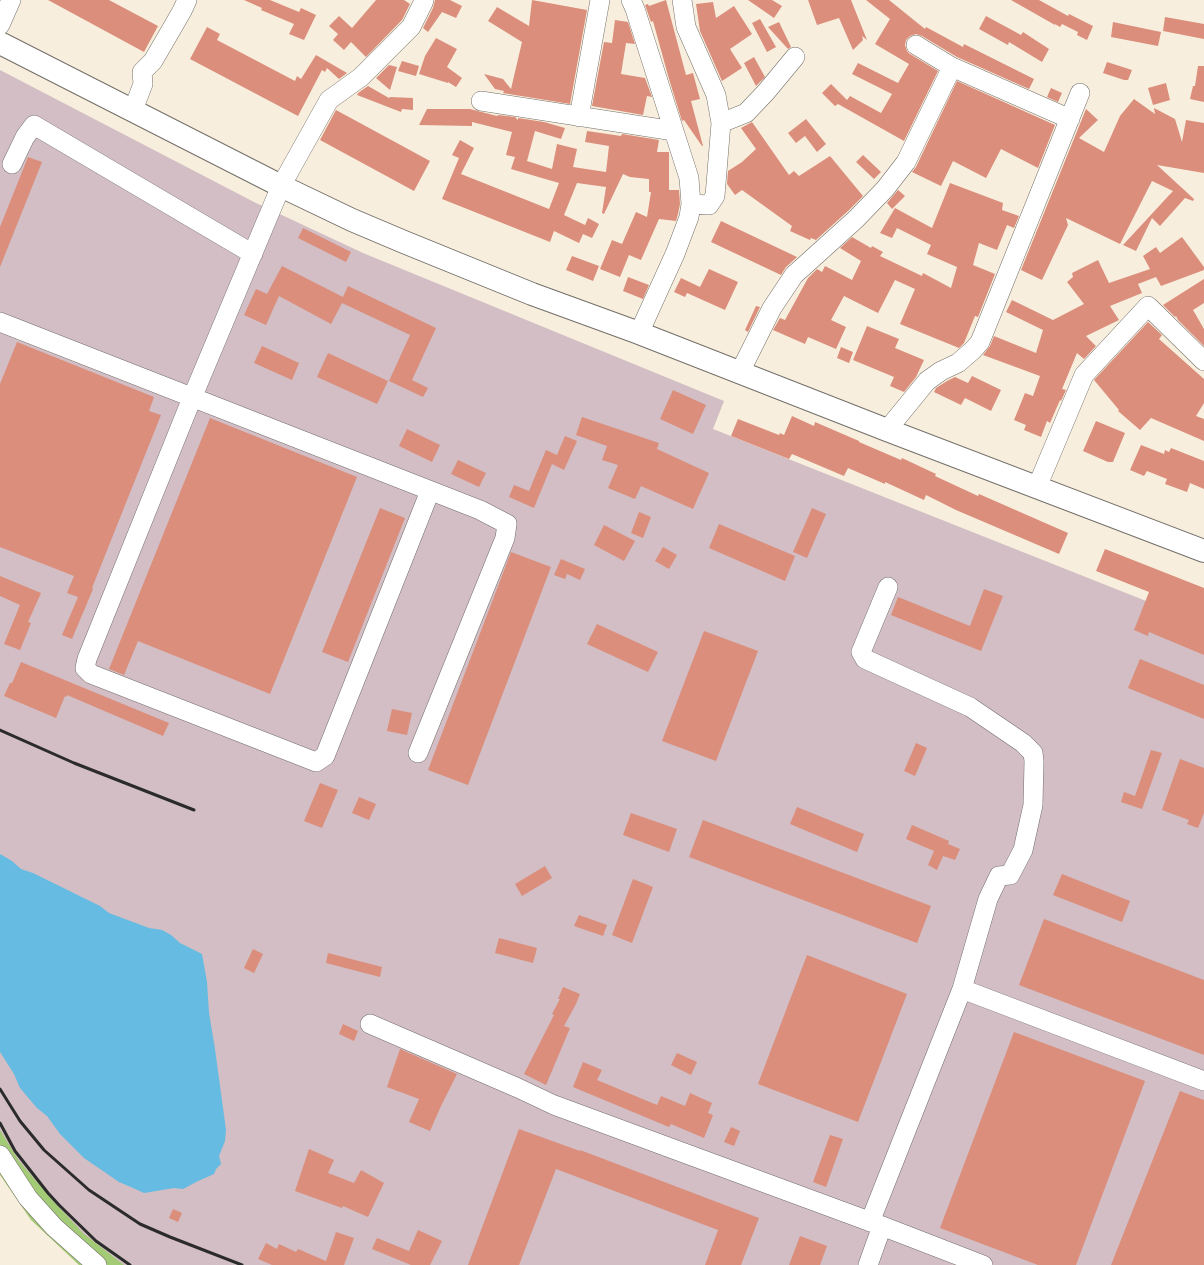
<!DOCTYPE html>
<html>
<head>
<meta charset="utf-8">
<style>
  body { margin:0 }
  canvas { display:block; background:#f8eedd }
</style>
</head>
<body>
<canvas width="1204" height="1265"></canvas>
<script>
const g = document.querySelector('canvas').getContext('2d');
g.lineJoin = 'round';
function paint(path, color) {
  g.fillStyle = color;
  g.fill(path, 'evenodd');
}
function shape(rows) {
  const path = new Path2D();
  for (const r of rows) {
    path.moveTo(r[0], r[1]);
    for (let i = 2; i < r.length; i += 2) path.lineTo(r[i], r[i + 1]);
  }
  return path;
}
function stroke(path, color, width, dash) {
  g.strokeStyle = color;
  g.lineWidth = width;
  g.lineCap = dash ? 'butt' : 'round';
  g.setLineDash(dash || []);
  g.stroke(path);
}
const industrial = shape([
  [0,70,254,202,363,253,724,401,713,429,1204,624,1204,1265,121,1265,86,1237,19,1165,0,1134]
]);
const green = shape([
  [0,1130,19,1161,55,1203,84,1234,124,1265,107,1265,58,1223,0,1147],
  [0,1161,92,1265,79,1265,31,1220,0,1175]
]);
const water = shape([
  [0,854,12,861,21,869,33,873,100,906,109,913,149,928,162,930,171,935,180,943,202,954,207,982,209,1013,215,1049,226,1130,225,1141,219,1156,221,1164,216,1169,214,1174,198,1181,183,1189,174,1188,144,1193,133,1188,119,1182,84,1158,60,1134,47,1116,37,1108,20,1088,14,1074,0,1052]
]);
const building = shape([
  [48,0,109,0,158,26,144,52],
  [244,0,270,0,299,12,301,8,316,15,304,40,289,34,294,24,261,10,262,8],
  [376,0,404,0,410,4,402,20,366,57,351,42,344,50,333,40,338,34,329,26,339,16,352,28],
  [435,0,450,0,462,6,456,18,442,12,428,32,423,28,433,8],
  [532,0,587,10,570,104,503,93,504,91,495,89,484,74,503,79,511,89,522,42,488,21,497,7,529,26],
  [666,0,686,75,693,73,700,99,691,101,703,146,702,146,684,120,682,121,669,79,653,21,651,22,645,5,648,4,649,6],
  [748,0,772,0,782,6,774,18],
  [808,0,851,0,867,40,862,36,863,40,853,50,839,18,817,25],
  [866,0,889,0,925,29,926,27,963,47,964,44,1034,79,1029,89,957,57,922,36,916,34,910,36,906,40,905,45,907,51,910,54,938,71,904,141,838,104,835,106,822,93,831,84,847,100,850,96,881,113,892,94,852,74,858,63,898,83,909,64,875,44,890,19],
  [1011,0,1039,0,1068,16,1069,14,1093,26,1087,40,1077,35,1078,32,1062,24,1060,27,1055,24,1055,25],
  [713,2,716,18,734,6,752,34,730,49,742,68,722,81,700,31,696,4],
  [986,16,1021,35,1023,32,1049,49,1042,62,1009,42,1008,45,979,29],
  [1165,17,1204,24,1204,39,1163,31],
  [760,19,776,47,767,52,752,23],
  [615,20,628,22,635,44,626,43,621,74,645,78,652,97,647,96,643,115,592,106,604,42,612,43],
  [779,22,791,47,788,49,768,27],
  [1113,22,1161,32,1158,46,1111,37],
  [207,27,220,34,217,40,295,81,297,76,301,79,316,55,347,73,339,79,327,68,325,72,322,70,298,116,190,59],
  [436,38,457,49,447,67,462,78,456,87,448,82,448,83,419,74,425,56],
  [754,57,765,77,756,86,744,63],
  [402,61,419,66,416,76,398,71],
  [1107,62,1132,70,1128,80,1124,80,1103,73],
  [389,65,397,67,390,90,376,78],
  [1198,66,1204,66,1204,102,1190,99,1193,86,1195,86],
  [957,81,1055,125,1038,168,1001,149,986,178,953,161,941,186,912,172,916,167],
  [1166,83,1170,100,1153,105,1148,88],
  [368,86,389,98,390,97,413,98,413,110,402,109,401,112,357,95,358,93],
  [1051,88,1062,93,1058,102,1047,97],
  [1134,99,1155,114,1154,108,1175,119,1182,142,1186,120,1204,123,1204,173,1157,165,1194,199,1193,201,1185,198,1160,226,1152,218,1136,251,1123,245,1173,191,1152,181,1120,244,1066,218,1068,225,1042,280,1021,270,1086,109,1098,120,1079,138,1104,152,1120,116],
  [427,109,470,109,497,116,498,115,515,117,518,120,518,118,544,122,565,128,561,139,535,131,527,161,552,169,557,144,577,149,573,167,606,172,609,146,585,142,587,131,621,136,622,134,659,140,657,152,669,152,669,190,679,190,680,204,678,214,676,221,659,219,641,260,629,255,620,277,600,269,612,240,622,244,636,212,647,217,651,192,649,192,649,179,630,177,623,174,604,214,602,213,606,187,577,183,564,215,585,225,588,218,599,224,592,238,583,234,579,243,554,231,550,242,442,199,459,158,452,155,460,140,474,148,461,174,549,209,559,183,511,169,515,157,506,155,512,132,472,122,472,126,419,125],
  [336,110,430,161,414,191,320,140],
  [806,119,826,144,817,152,805,136,796,143,788,133],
  [752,122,789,175,794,171,799,176,830,156,863,196,848,211,816,240,811,238,810,240,790,231,792,226,742,190,735,195,727,184,728,171,742,162,756,149,741,128],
  [863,155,881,172,874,179,856,162],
  [28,157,42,162,0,267,0,227],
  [950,183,1003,203,1002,210,1019,216,1014,228,1007,225,997,250,979,243,973,265,995,274,978,317,975,316,964,343,959,348,900,324,915,289,895,280,878,313,844,296,831,320,846,327,836,349,808,337,805,344,773,330,780,318,785,320,808,278,817,269,822,272,825,266,852,280,861,261,840,248,852,237,871,248,872,246,883,252,880,256,922,276,923,273,951,288,957,267,927,254,931,245,897,228,892,238,880,233,895,208,932,228],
  [898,190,905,196,892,209,887,203],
  [721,221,797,257,796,258,786,267,781,275,711,242],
  [303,228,351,252,346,262,298,238],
  [1182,237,1204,267,1204,270,1161,286,1156,277,1138,284,1142,293,1110,306,1119,320,1086,336,1096,346,1084,359,1077,353,1062,389,1066,390,1061,401,1060,400,1050,423,1047,421,1041,437,1024,430,1026,425,1014,420,1025,393,1033,396,1040,376,983,355,990,346,994,336,1036,353,1043,330,1006,312,1012,300,1053,320,1084,304,1067,282,1073,277,1072,273,1098,260,1109,283,1150,269,1143,256,1156,247,1160,253],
  [572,256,599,266,593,281,566,270],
  [282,266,343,297,348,286,436,328,412,380,428,388,423,397,389,381,410,335,342,303,331,324,279,296,266,325,244,315,256,289,267,294],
  [709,269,738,282,725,310,687,293,685,297,674,292,681,278,700,287],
  [628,277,649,285,643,299,623,291],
  [1204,279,1204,303,1193,310,1204,329,1204,346,1178,320,1176,316,1175,317,1163,305],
  [756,306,760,307,748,332,745,330],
  [1148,322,1162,335,1159,339,1204,379,1204,403,1196,416,1204,419,1204,441,1151,418,1140,430,1118,411,1119,410,1094,380],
  [867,326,899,339,895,348,924,360,916,377,904,392,890,386,894,377,853,360],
  [17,342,154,397,149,411,161,415,92,588,93,589,72,639,62,635,78,597,67,593,74,576,0,547,0,384],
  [262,346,299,363,292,380,254,363],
  [841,347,853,352,849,363,837,358],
  [328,353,388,381,377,404,317,377],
  [972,376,1001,390,991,411,965,398,961,405,934,392,936,388,947,381,955,377,968,383],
  [673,390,706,405,693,434,660,419],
  [792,416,814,426,815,422,859,441,859,442,901,460,902,458,936,474,935,476,978,496,979,494,1068,533,1059,554,956,510,926,495,924,500,885,482,885,484,848,468,844,476,792,454,789,459,731,436,738,419,779,435,780,433,784,435],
  [582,417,659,443,657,449,709,473,693,509,641,486,635,499,608,488,618,465,602,460,607,446,576,435],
  [210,418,357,477,270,694,138,641,124,675,109,669],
  [1096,421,1125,433,1113,462,1108,462,1083,451],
  [407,429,440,445,432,462,399,446],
  [565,436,577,441,564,470,552,464,534,508,509,497,514,485,529,491,546,450,557,455],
  [1141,445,1164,454,1165,450,1169,452,1171,448,1204,461,1204,489,1190,483,1187,492,1165,484,1167,479,1147,471,1144,476,1130,470],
  [458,460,486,473,479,487,451,474],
  [380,508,405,518,348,662,322,652],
  [812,508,826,514,807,558,793,552],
  [639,512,651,517,643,538,631,533],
  [719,524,795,556,785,581,709,548],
  [604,525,635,541,624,561,594,545],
  [663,547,677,555,669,569,655,561],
  [1105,549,1204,588,1204,655,1149,632,1148,636,1134,630,1149,592,1096,571],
  [511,552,551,567,468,785,428,770],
  [561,559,585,569,580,580,567,574,565,579,554,575],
  [0,576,41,593,28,622,31,623,20,650,4,644,20,605,0,596],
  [984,589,1003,596,981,651,891,615,898,597,970,626],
  [597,624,658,652,648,672,587,644],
  [704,631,758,651,716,761,662,741],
  [1140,659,1204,685,1204,719,1128,688],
  [21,662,169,723,163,736,67,695,67,697,65,696,56,718,4,696,10,683,12,683],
  [392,709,412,713,407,735,387,731],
  [916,743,927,748,915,776,904,771],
  [1151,750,1162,753,1142,809,1121,802,1124,792,1135,796],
  [1180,759,1204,768,1204,813,1198,828,1187,824,1189,820,1162,810],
  [320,783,338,790,322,828,304,821],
  [359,797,376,804,369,820,352,813],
  [797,807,864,834,857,852,790,824],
  [631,813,677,829,669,852,623,835],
  [703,820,931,906,917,943,689,857],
  [912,825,949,841,948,844,960,849,955,860,943,856,937,870,928,865,934,851,906,839],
  [545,866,552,878,522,896,515,884],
  [1062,874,1130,901,1122,922,1053,895],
  [633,879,653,887,632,943,612,935],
  [579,915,607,925,603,936,574,926],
  [1044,919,1204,980,1204,1055,1019,985],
  [499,938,537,948,533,963,495,953],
  [253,949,263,954,254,973,244,968],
  [328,953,382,967,380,977,326,963],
  [807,955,907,994,858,1122,758,1084],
  [563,987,580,994,576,1004,564,1026,570,1028,546,1085,524,1074,554,1015,552,1014,560,999,558,999],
  [343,1024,358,1031,354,1041,339,1034],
  [1014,1032,1145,1081,1076,1265,1038,1265,940,1228],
  [400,1049,457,1074,441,1106,430,1131,409,1122,419,1099,387,1087],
  [677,1053,697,1062,691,1075,671,1065],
  [583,1062,602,1070,597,1080,657,1105,661,1096,685,1106,690,1093,712,1103,708,1113,713,1115,704,1138,671,1124,669,1127,573,1087],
  [1180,1091,1204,1100,1204,1265,1111,1265],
  [731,1127,740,1131,734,1146,724,1142],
  [519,1129,580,1151,580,1150,759,1218,741,1265,705,1265,718,1230,556,1169,519,1265,468,1265],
  [830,1135,843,1139,826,1187,813,1182],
  [309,1149,334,1160,328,1173,354,1183,361,1170,384,1183,368,1217,343,1206,342,1208,295,1191],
  [173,1209,182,1213,178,1222,169,1218],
  [418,1230,442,1241,430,1265,411,1265,372,1249,377,1238,409,1251],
  [336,1232,354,1238,344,1265,272,1265,258,1259,266,1243,277,1249,279,1244,296,1252,298,1249,326,1261],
  [800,1236,827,1246,820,1265,789,1265]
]);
const minor = shape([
  [424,0,423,3,411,27,361,77,329,100,281,186,192,398,87,659,85,668,91,674,316,762,325,756,430,491],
  [631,0,635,9,689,178,691,204,689,217,675,254,639,333],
  [682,0,686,27,716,95,721,123,715,196,709,205,691,204],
  [0,25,11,0],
  [916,45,952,67,1070,119],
  [481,101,674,131],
  [133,110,143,84,142,72,153,61,182,11,187,0],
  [579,117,600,0],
  [721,123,746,113,766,92,795,57],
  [12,164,25,137,34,125,253,254],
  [0,322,480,510,507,524,505,538,418,753],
  [740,372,772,308,794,275,856,219,885,189,906,162,952,67],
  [887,430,927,381,941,371,958,363,973,350,980,342,1080,93],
  [1037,487,1084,375,1148,306,1204,361],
  [962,989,1204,1081],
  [370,1024,518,1088,554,1105,882,1226,983,1265],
  [0,1155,28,1198,54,1227,97,1265],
  [870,1222,962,989,988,899,999,876,1010,875,1023,850,1033,805,1034,761,1033,753,1023,743,970,707,865,659,861,652,888,587],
  [868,1265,882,1226]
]);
const major = shape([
  [0,43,281,186,352,220,404,242,532,294,639,333,887,430,1204,551]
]);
const rail = shape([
  [0,730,74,763,194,810],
  [0,1089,20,1121,44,1150,89,1190,140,1224,170,1237,242,1265],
  [0,1123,15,1151,48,1193,59,1205,96,1241,130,1265]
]);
paint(industrial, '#d2bec4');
paint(green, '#a3ca74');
paint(water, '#65bbe2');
paint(building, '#db8e7b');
stroke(minor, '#736f69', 20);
stroke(major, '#736f69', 24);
stroke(minor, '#fff', 19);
stroke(major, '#fff', 22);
stroke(rail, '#2b2b2b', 3);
</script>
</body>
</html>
